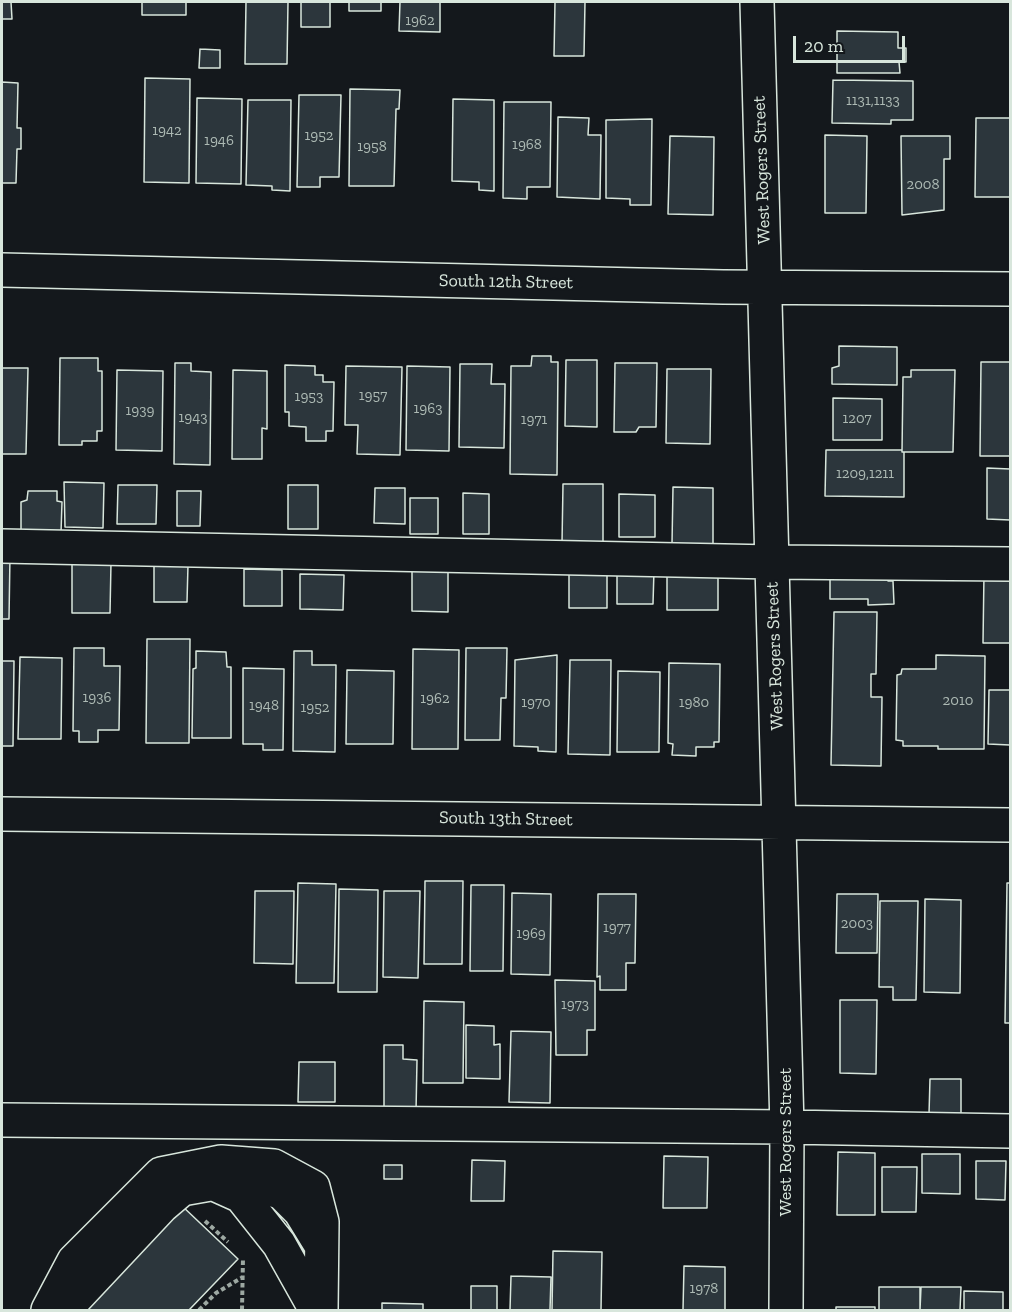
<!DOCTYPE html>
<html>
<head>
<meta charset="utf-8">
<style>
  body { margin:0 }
  #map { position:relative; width:1012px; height:1312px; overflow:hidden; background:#14181c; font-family:"Zilla Slab",serif }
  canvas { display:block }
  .frame { position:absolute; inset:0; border:3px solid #d8e6dc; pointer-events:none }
  .scale { position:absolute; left:793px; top:36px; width:112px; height:27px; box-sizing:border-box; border:3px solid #d8e6dc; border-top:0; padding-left:8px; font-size:18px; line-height:21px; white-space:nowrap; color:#d8e6dc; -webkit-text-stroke:4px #14181c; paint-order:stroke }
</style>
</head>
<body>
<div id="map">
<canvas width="1012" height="1312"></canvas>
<div class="frame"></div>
<div class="scale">20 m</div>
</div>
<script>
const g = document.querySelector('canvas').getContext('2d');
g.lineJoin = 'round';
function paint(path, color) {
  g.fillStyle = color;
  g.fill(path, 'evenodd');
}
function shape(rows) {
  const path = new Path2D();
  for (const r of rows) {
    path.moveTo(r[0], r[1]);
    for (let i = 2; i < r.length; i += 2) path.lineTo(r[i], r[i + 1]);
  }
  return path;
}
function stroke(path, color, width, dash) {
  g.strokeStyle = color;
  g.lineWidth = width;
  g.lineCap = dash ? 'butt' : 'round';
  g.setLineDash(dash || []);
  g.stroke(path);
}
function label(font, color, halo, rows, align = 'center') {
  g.font = font + ' "Zilla Slab",serif';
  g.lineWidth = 4.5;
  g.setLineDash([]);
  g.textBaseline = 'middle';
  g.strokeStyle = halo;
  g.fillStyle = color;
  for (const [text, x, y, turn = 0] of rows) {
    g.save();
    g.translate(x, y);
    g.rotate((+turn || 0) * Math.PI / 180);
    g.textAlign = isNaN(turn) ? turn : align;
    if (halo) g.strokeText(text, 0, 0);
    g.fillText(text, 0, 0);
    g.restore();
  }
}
const building = shape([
  [2,2,11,2,12,19,2,19,2,2],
  [142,2,186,2,186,15,142,15,142,2],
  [246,2,288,2,287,64,245,64,246,2],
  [301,2,330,2,330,27,301,27,301,2],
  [349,2,381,2,381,11,349,11,349,2],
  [400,2,440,2,440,32,399,31,400,2],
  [555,2,585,2,584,56,554,56,555,2],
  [837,31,898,32,898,48,906,48,906,62,899,62,900,73,837,73,837,31],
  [200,49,220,50,220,68,199,68,200,49],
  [145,78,190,79,189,183,144,182,145,78],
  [833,80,913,81,913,120,891,120,891,124,832,123,833,80],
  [2,82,18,83,17,128,21,128,21,149,17,149,16,183,2,183,2,82],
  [350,89,400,90,399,109,396,109,394,186,349,186,350,89],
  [299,95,341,95,339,177,320,177,320,187,297,187,299,95],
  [197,98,242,99,241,184,196,183,197,98],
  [453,99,494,100,494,191,479,190,479,182,452,181,453,99],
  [248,100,291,100,290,191,272,190,272,186,246,185,248,100],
  [504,102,551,102,550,187,527,187,527,199,503,198,504,102],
  [558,117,589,118,588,135,601,135,600,199,557,197,558,117],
  [976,118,1010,118,1010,197,975,197,976,118],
  [652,119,651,205,630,205,630,199,606,198,606,120,652,119],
  [825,135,867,136,866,213,825,213,825,135],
  [670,136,714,137,713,215,668,214,670,136],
  [901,136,950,136,950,159,944,159,944,210,902,215,901,136],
  [839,346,897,347,897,385,832,384,832,368,839,366,839,346],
  [532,356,551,356,551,362,558,362,557,475,510,474,511,366,531,366,532,356],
  [60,358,98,358,98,371,102,371,102,431,97,431,97,441,82,441,82,445,59,445,60,358],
  [566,360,597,360,597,427,565,426,566,360],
  [981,362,1010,362,1010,456,980,456,981,362],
  [175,363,191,363,191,371,211,372,210,465,174,464,175,363],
  [615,363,657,363,656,427,639,427,636,432,614,432,615,363],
  [460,364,492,364,491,384,505,384,504,448,459,447,460,364],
  [285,365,315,366,315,375,323,375,323,382,334,382,333,431,326,431,326,441,306,441,306,427,289,426,289,412,285,412,285,365],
  [346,366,402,367,400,455,357,454,358,425,345,425,346,366],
  [407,366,450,367,449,451,406,450,407,366],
  [2,368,28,368,26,454,2,454,2,368],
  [667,369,711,369,710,444,666,443,667,369],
  [117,370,163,371,162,451,116,450,117,370],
  [233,370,267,371,267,429,262,428,262,459,232,459,233,370],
  [911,370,955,370,953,452,902,452,903,377,911,377,911,370],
  [833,398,882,399,882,440,833,440,833,398],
  [826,450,902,450,902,452,904,452,904,497,825,496,826,450],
  [987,468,1010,469,1010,520,987,519,987,468],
  [64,482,104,483,103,528,65,527,64,482],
  [563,484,603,484,603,543,562,543,563,484],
  [118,485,157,485,156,524,117,524,118,485],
  [288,485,318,485,318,529,288,529,288,485],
  [673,487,713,488,713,544,672,544,673,487],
  [375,488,405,488,405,524,374,523,375,488],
  [28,491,57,491,57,501,62,502,61,533,21,532,21,502,27,500,28,491],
  [177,491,201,491,200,526,177,526,177,491],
  [463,493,489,494,489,534,463,534,463,493],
  [619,494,655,495,655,537,619,537,619,494],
  [410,498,438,498,438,534,410,534,410,498],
  [2,555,10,555,9,619,2,619,2,555],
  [72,563,111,563,110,613,72,613,72,563],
  [154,565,188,565,187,602,154,602,154,565],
  [888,565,888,581,893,581,894,604,868,605,868,599,830,599,830,566,888,565],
  [569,568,607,569,607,608,569,608,569,568],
  [244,569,282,570,282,606,244,606,244,569],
  [412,569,448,569,448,612,412,611,412,569],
  [617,570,654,570,653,604,617,604,617,570],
  [667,573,718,573,718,610,667,610,667,573],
  [984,573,1010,573,1010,643,983,643,984,573],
  [300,574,344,575,343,610,300,609,300,574],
  [834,612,877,612,876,674,871,674,871,697,882,697,881,766,831,765,834,612],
  [147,639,190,639,189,743,146,743,147,639],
  [74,648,104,648,104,666,120,666,119,730,98,730,98,742,79,742,79,731,73,731,74,648],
  [466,648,507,648,506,698,501,698,500,740,465,740,466,648],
  [413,649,459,650,458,749,412,749,413,649],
  [196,651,226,652,227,667,231,667,231,738,192,738,193,669,196,668,196,651],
  [294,651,312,651,312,665,336,665,335,752,293,751,294,651],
  [557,655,556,752,538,751,538,747,514,746,515,660,557,655],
  [936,655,985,656,984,749,938,749,938,746,903,746,903,741,896,740,897,675,901,674,902,669,936,669,936,655],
  [20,657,62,658,61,739,18,739,20,657],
  [570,660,611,660,610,755,568,754,570,660],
  [2,661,14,661,13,746,2,746,2,661],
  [669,663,720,664,719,742,714,742,714,747,696,747,696,756,672,755,673,744,668,743,669,663],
  [243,668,284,669,283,750,263,750,263,744,243,744,243,668],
  [347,670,394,671,393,744,346,744,347,670],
  [618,671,660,672,659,752,617,752,618,671],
  [989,690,1010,690,1010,745,988,744,989,690],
  [425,881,463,881,462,964,424,964,425,881],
  [298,883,336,884,334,983,296,983,298,883],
  [1007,883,1010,883,1010,1023,1005,1023,1007,883],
  [471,885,504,885,503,971,470,971,471,885],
  [339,889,378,890,377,992,338,992,339,889],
  [255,891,294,891,293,964,254,963,255,891],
  [384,891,420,891,418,978,383,977,384,891],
  [512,893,551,894,550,975,511,974,512,893],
  [598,894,636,894,635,963,626,963,626,990,600,990,600,976,597,977,598,894],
  [837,894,878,894,877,953,836,953,837,894],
  [925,899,961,900,960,993,924,992,925,899],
  [880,901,918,901,916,1000,893,1000,893,987,879,987,880,901],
  [555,980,595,981,595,1030,587,1030,587,1055,556,1055,555,980],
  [840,1000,877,1000,876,1074,840,1073,840,1000],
  [424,1001,464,1002,463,1083,423,1083,424,1001],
  [466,1025,494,1026,494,1045,500,1044,500,1079,466,1078,466,1025],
  [511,1031,551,1032,550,1103,509,1102,511,1031],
  [384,1045,403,1045,403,1059,417,1060,416,1112,384,1112,384,1045],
  [299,1062,335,1062,335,1102,298,1102,299,1062],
  [930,1079,961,1079,961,1114,929,1114,930,1079],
  [838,1152,875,1153,875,1215,837,1215,838,1152],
  [922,1154,960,1154,960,1194,922,1193,922,1154],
  [664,1156,708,1157,707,1208,663,1208,664,1156],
  [472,1160,505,1161,504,1201,471,1201,472,1160],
  [976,1161,1006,1161,1005,1200,976,1199,976,1161],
  [384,1165,402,1165,402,1179,384,1179,384,1165],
  [882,1167,917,1167,916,1212,882,1212,882,1167],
  [180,1204,238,1259,189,1310,78,1310,180,1204],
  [553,1251,602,1252,601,1310,552,1310,553,1251],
  [684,1266,725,1267,725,1310,683,1310,684,1266],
  [511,1276,551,1277,550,1310,510,1310,511,1276],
  [471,1286,497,1286,497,1310,471,1310,471,1286],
  [879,1287,920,1287,920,1310,879,1310,879,1287],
  [921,1287,961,1287,960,1310,920,1310,921,1287],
  [964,1291,1003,1292,1003,1310,964,1310,964,1291],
  [382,1303,423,1304,423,1310,382,1310,382,1303],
  [836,1307,875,1307,875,1310,836,1310,836,1307]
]);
const path = shape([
  [205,1221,228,1242],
  [199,1310,216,1293,243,1277],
  [242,1310,243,1258]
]);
const minor = shape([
  [757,2,787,1127,786,1310],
  [2,270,723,287,1010,289],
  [2,546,772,562,1010,564],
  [2,814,1010,825],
  [2,1120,787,1127,1010,1131],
  [212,1183,241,1196,279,1244,316,1310],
  [48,1310,74,1261,161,1174,221,1162,274,1166,313,1187,322,1222,321,1310],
  [55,1310,69,1305,162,1206,182,1189,233,1180,258,1184,282,1193,300,1211,319,1242]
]);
const numberNames = [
  ["1962",420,21],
  ["1131,1133",873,101],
  ["1942",167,131],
  ["1952",319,136],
  ["1946",219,141],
  ["1968",527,145],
  ["1958",372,147],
  ["2008",923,185],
  ["1957",373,396],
  ["1953",309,397],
  ["1963",428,409],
  ["1939",140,411],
  ["1943",193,418],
  ["1207",857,419],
  ["1971",534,420],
  ["1209,1211",865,474],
  ["1936",97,698],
  ["1962",435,699],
  ["2010",958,701],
  ["1970",536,703],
  ["1980",694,703],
  ["1948",264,706],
  ["1952",315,708],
  ["2003",857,924],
  ["1977",617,928],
  ["1969",531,934],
  ["1973",575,1005],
  ["1978",704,1289]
];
const streetNames = [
  ["West Rogers Street",762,170,-92],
  ["South 12th Street",506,282,1],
  ["West Rogers Street",775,656,-92],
  ["South 13th Street",506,819,1],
  ["West Rogers Street",786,1142,-90]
];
paint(building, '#2c363c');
stroke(building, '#d8e6dc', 1.5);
stroke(minor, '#d8e6dc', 36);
stroke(path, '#9da8a2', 4, [4.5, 3]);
stroke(minor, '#14181c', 33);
label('15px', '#adbab4', null, numberNames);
label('18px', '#d8e6dc', '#14181c', streetNames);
</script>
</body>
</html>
